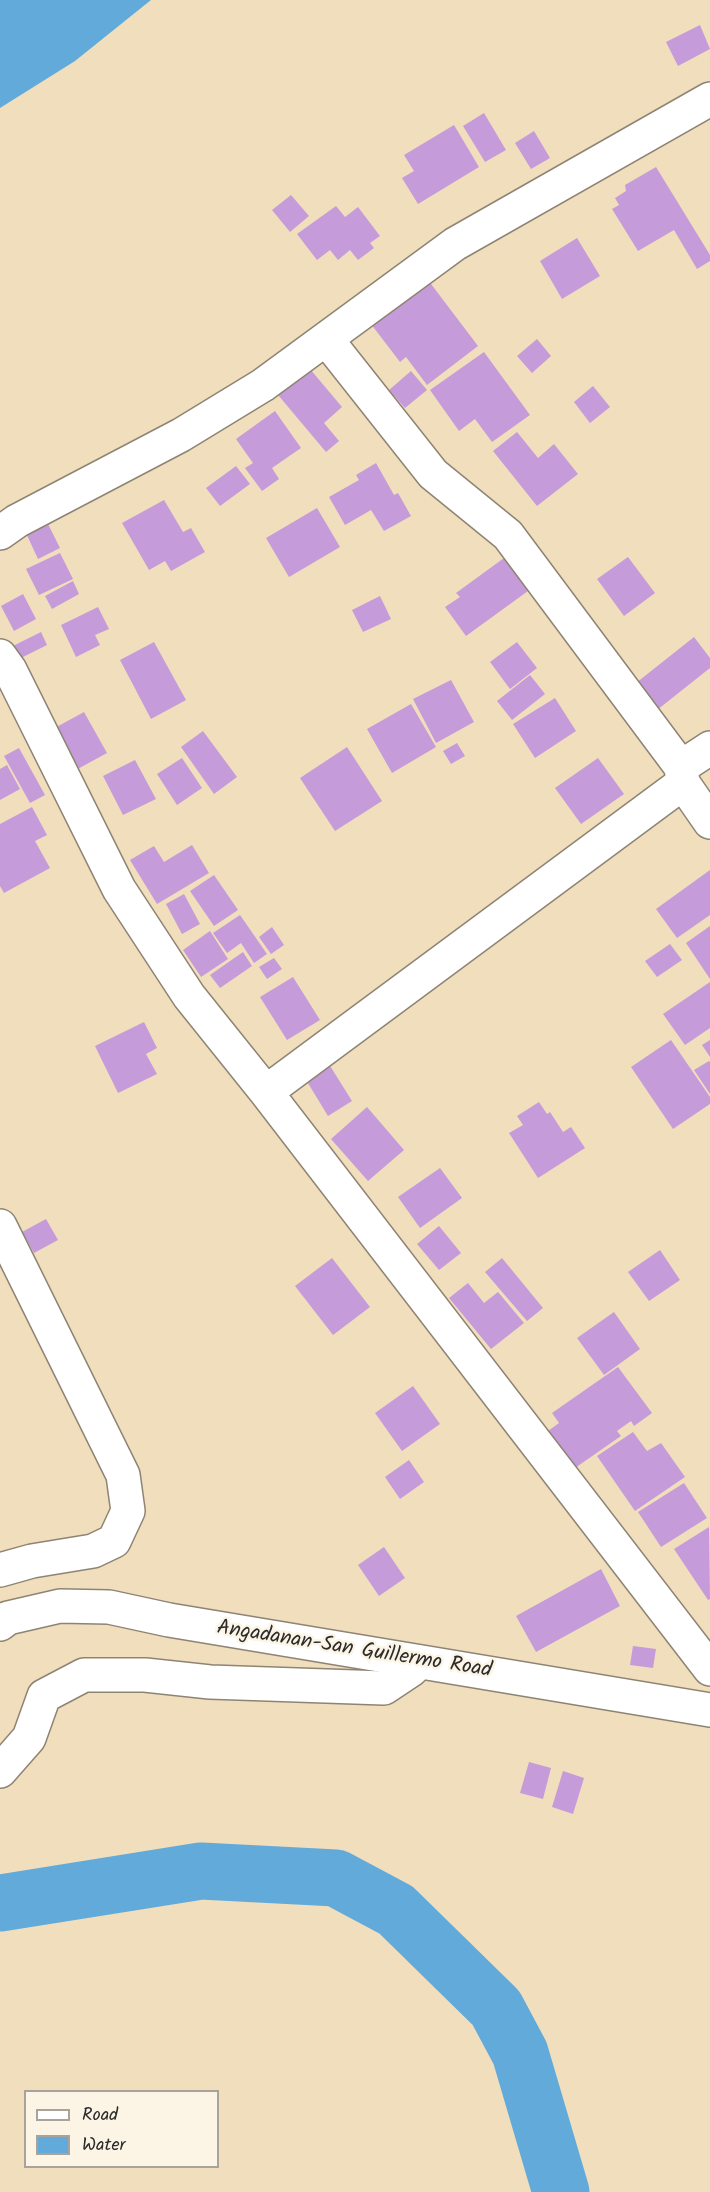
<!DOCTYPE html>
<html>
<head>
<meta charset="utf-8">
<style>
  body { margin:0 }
  #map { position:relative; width:710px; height:2192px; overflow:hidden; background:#f0debd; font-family:Kalam,sans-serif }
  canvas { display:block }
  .legend { position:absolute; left:24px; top:2090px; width:195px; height:78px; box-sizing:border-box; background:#fcf5e5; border:2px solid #a8a49b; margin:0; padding:8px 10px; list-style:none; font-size:18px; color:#2b2b2b }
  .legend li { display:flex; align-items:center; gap:12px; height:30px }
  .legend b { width:30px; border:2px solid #a8a49b }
</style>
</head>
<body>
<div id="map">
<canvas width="710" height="2192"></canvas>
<ul class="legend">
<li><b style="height:8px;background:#fff"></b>Road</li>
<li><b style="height:16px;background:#62aad9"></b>Water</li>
</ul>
</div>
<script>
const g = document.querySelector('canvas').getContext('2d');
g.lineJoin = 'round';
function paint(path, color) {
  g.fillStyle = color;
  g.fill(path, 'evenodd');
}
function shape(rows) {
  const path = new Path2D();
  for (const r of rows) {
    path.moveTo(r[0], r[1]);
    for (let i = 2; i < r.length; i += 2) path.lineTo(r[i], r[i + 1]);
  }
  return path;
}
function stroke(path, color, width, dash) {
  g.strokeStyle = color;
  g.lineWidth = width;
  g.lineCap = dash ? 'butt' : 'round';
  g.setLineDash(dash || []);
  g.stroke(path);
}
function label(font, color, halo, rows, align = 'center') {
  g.font = font + ' Kalam,sans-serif';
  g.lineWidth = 5;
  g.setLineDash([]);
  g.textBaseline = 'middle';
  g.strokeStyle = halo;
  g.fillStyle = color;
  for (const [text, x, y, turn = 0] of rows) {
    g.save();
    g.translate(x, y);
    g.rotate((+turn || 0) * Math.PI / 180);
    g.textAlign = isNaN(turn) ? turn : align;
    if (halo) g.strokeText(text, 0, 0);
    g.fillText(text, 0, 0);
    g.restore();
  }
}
const water = shape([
  [0,0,151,0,75,61,0,108]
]);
const river = shape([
  [0,1903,201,1871,336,1878,396,1910,496,2008,520,2053,561,2192]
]);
const building = shape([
  [700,25,710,49,678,66,666,42],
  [484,113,506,150,485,162,463,126],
  [454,125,479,167,418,204,402,178,414,171,404,155],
  [534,131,550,158,531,169,515,143],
  [656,167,710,255,710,261,697,269,674,230,638,251,612,209,619,205,615,198,626,191,625,185],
  [291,195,309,216,290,232,272,210],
  [336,206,345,217,358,207,380,236,370,243,374,248,358,260,350,250,338,260,330,250,317,260,297,234],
  [577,238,600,276,562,299,540,261],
  [428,280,478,346,427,385,406,357,400,362,371,324],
  [537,339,551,356,532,373,517,356],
  [484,352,530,415,492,442,475,419,459,431,430,390],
  [305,363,342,407,324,423,339,441,326,452,273,389],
  [411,371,427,390,405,408,389,390],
  [593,386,610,407,590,423,574,402],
  [275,411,301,448,272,468,279,479,262,491,245,468,253,463,236,439],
  [517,432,538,458,554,444,578,474,537,506,493,451],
  [376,463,394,495,398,493,411,516,384,531,371,510,345,525,329,497,359,480,356,475],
  [236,466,250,484,220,506,206,488],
  [164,500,183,532,191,528,205,552,171,571,165,561,149,570,122,523],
  [317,508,340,547,289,577,266,538],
  [46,520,60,548,38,559,25,531],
  [60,553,73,579,39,595,26,569],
  [628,557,655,593,624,616,597,579],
  [504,558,528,591,466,636,445,607,460,597,456,593],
  [73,581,79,594,52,609,45,596],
  [23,594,36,619,14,631,1,606],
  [380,596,391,619,363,632,352,610],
  [98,607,109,629,95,635,100,645,76,657,61,625],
  [41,632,47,645,15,661,9,648],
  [694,637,710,658,710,668,657,710,636,683],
  [154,642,186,700,151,719,120,660],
  [517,642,537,668,510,689,490,662],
  [530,675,545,694,512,720,497,701],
  [451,680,474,722,436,743,413,699],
  [555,698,576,731,535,758,513,724],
  [411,704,436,747,392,773,367,729],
  [84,712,107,753,74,771,51,730],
  [203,731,237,777,214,794,181,747],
  [457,743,465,756,451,764,443,751],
  [347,747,382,801,335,831,300,778],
  [19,748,45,795,30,803,4,756],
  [182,758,202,788,177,805,157,774],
  [598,758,624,794,581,824,555,788],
  [135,760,156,799,123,815,103,776],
  [7,765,20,789,0,800,0,769],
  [32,807,47,835,35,841,50,868,4,893,0,886,0,824],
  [192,845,209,873,157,904,130,860,154,846,164,862],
  [710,870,710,915,677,938,656,909],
  [214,875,238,910,214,926,190,891],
  [184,894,200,924,182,934,166,904],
  [240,915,267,954,254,963,241,943,227,953,213,933],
  [710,926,710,979,686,943],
  [272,927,284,945,271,954,259,937],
  [210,931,228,959,201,977,183,950],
  [670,944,682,960,657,977,645,961],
  [243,952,252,966,220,988,210,975],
  [274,958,282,969,267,979,259,967],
  [293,977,320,1020,287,1040,260,997],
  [710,982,710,1028,685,1045,663,1014],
  [144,1022,157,1048,146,1054,157,1074,118,1093,95,1046],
  [671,1040,710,1097,710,1104,673,1129,631,1067],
  [710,1040,710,1057,702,1045],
  [327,1061,352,1101,328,1116,303,1075],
  [709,1061,710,1062,710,1094,694,1070],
  [539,1102,547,1114,550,1112,563,1132,571,1127,585,1148,538,1178,509,1133,523,1125,517,1116],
  [367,1107,404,1150,368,1181,331,1139],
  [440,1168,462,1198,420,1228,398,1197],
  [46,1219,58,1240,34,1253,22,1232],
  [439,1226,461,1253,439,1270,417,1244],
  [660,1250,680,1280,649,1301,628,1272],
  [332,1258,370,1307,333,1335,295,1286],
  [502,1258,543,1308,527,1321,485,1272],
  [468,1283,484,1303,498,1292,524,1323,491,1349,449,1298],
  [614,1312,640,1349,604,1375,577,1338],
  [618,1367,652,1413,634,1426,631,1421,617,1431,621,1436,575,1468,548,1431,559,1423,552,1413],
  [413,1386,440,1424,402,1451,375,1413],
  [633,1432,647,1451,661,1443,685,1477,635,1511,597,1456],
  [409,1460,424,1482,400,1499,385,1477],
  [684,1483,707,1518,661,1547,638,1512],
  [709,1527,710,1599,708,1600,674,1549],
  [384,1547,405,1578,379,1596,358,1565],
  [601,1569,620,1606,536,1652,516,1616],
  [633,1646,656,1649,653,1668,630,1665],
  [529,1762,551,1768,543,1799,520,1793],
  [563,1771,584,1778,573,1814,552,1807]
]);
const minor = shape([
  [327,340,433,474,508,535,681,767,683,783],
  [0,533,17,521,181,435,263,385,455,244,710,99],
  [0,656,10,670,119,889,189,996,266,1092,710,1669],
  [681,767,710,748],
  [266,1092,683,783,710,822],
  [0,1226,123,1475,128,1511,114,1541,93,1551,32,1561,0,1570],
  [0,1771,29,1738,44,1696,84,1675,145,1675,210,1682,384,1688,411,1670,419,1662]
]);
const secondary = shape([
  [0,1624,8,1618,60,1606,109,1607,169,1620,710,1710]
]);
const streetNames = [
  ["Angadanan-San Guillermo Road",354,1651,9]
];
paint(water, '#62aad9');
stroke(river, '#62aad9', 57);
paint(building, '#c69bda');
stroke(minor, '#8e8474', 36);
stroke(secondary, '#8e8474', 36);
stroke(minor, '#fff', 33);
stroke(secondary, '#fff', 33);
label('21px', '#2b2b2b', '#fcf5e5', streetNames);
</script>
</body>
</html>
